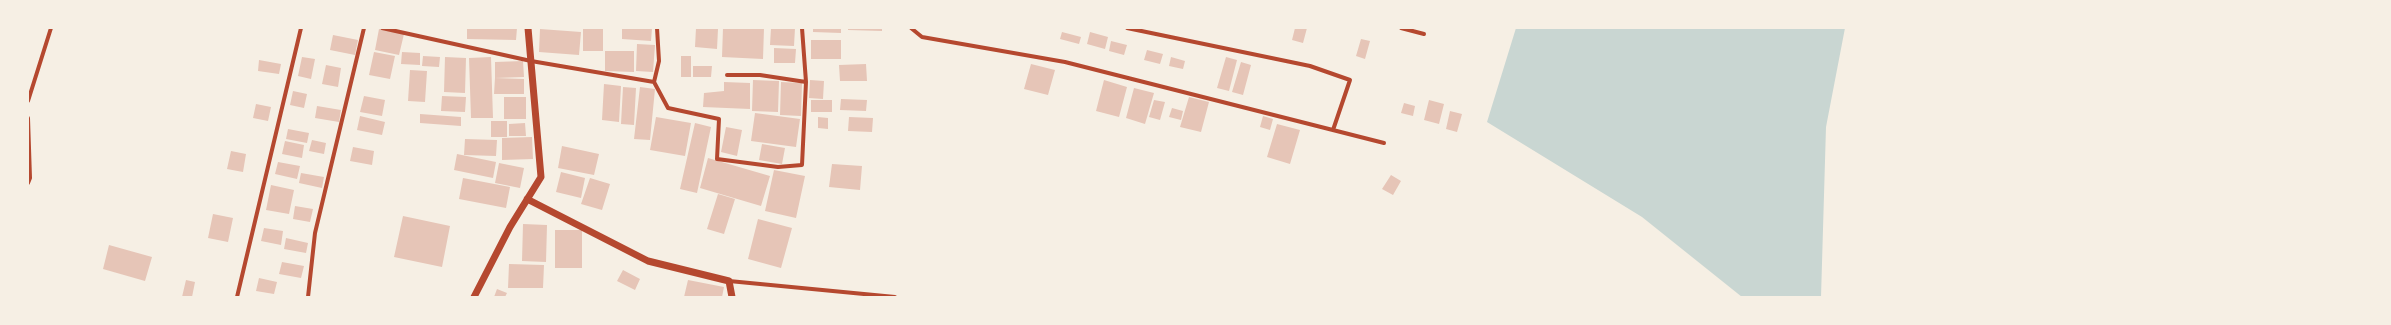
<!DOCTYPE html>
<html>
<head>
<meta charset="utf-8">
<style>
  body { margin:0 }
  #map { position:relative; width:2391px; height:325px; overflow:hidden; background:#f6efe4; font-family:"Asap Condensed",sans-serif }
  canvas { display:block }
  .frame { position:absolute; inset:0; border:29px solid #f6efe4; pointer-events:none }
</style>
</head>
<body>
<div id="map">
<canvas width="2391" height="325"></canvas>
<div class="frame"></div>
</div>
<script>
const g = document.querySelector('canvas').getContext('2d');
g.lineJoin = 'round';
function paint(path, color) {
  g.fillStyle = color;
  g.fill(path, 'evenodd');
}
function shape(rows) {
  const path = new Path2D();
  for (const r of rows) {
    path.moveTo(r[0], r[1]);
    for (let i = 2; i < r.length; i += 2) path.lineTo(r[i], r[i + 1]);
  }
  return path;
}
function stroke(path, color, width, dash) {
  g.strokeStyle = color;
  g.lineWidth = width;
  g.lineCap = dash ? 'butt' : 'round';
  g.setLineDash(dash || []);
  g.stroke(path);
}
const water = shape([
  [1516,28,1845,28,1826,127,1821,297,1742,297,1642,217,1487,122]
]);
const building = shape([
  [467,28,517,28,516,40,467,39],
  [583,28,603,28,603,51,583,51],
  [622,28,652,28,651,41,622,39],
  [696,28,718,29,717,49,695,47],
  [723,28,764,28,763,59,722,57],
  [771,28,795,28,794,46,770,45],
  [813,28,841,28,841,33,813,32],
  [848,28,882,28,882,31,848,30],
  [1295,28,1307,28,1303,43,1292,40],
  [379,29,404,34,399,55,375,50],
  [540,29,581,32,579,55,539,52],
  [1062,32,1081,37,1079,44,1060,39],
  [1090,32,1108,37,1105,49,1087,44],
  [333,35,358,40,355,55,330,50],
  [1361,39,1370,41,1365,59,1356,56],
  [811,40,841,40,841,59,811,59],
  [1111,41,1127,45,1124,55,1109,51],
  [637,44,655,45,653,72,636,71],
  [774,48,796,49,795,63,774,63],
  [1147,50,1163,54,1160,64,1144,60],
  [605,51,634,51,634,72,605,71],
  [374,52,395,56,390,79,369,75],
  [402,52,420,53,420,65,401,64],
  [423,56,440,57,439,67,422,66],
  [681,56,691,56,691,77,681,77],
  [302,57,315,59,311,79,298,76],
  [445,57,466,58,465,93,444,92],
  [491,57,493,118,471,118,469,58],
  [1171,57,1185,61,1183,69,1169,66],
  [1226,57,1237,60,1229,91,1217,88],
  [259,60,281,64,279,74,258,71],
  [523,61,524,77,495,78,495,62],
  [1241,62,1251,65,1243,95,1232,92],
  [866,64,867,81,840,81,839,65],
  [1031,64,1055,70,1048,95,1024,89],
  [326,65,341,68,338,87,322,84],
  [693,66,712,66,711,77,693,77],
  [410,70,427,71,425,102,408,101],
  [495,78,524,79,524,94,494,94],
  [753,80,779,81,778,112,752,111],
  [810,80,824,81,823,99,809,98],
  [1104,80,1127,87,1119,117,1096,111],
  [724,82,750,83,750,109,703,107,704,93,724,91],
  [781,82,802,83,801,116,780,115],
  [604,84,621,86,619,122,602,120],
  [623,87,636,88,634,125,621,124],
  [640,87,655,89,650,140,634,139],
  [1134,88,1154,93,1145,124,1126,118],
  [293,91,307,94,304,108,290,105],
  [364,96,385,100,382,116,360,112],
  [442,96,466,97,465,112,441,111],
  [504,97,526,97,526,119,504,119],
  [1189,97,1209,102,1201,132,1180,127],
  [841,99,867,100,866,111,840,110],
  [811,100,832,100,832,112,811,112],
  [1154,100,1165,102,1160,120,1149,117],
  [1429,100,1444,104,1439,124,1424,120],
  [1404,103,1415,106,1413,116,1401,113],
  [256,104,271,107,268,121,253,118],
  [317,106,341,110,339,122,315,118],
  [1172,108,1183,111,1181,120,1169,117],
  [1450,111,1462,114,1457,132,1446,129],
  [755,113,800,119,796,147,751,141],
  [420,114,461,117,461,126,420,123],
  [360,116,385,122,382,135,357,130],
  [1263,116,1273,119,1270,130,1260,127],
  [656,117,691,123,685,156,650,150],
  [818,117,828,118,828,129,818,128],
  [849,117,873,118,872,132,848,131],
  [491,121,507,121,507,137,491,137],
  [525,123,526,136,509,136,509,124],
  [695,123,711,127,697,193,680,189],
  [1277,124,1300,130,1290,164,1267,157],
  [726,127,742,130,737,156,721,152],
  [288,129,309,133,307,143,286,139],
  [532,137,533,159,502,160,502,138],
  [465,139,497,140,496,156,464,155],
  [312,140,326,143,324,154,309,151],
  [285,141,304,145,302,158,282,154],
  [762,144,785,148,782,164,759,160],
  [562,146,599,154,594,175,558,168],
  [353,147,374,151,372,165,350,161],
  [231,151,246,154,243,172,227,169],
  [457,154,496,162,493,178,454,170],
  [708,158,770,176,761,206,700,188],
  [278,162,300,166,297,179,275,174],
  [499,163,524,168,520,188,495,183],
  [832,164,862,166,860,190,829,187],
  [774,170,805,176,796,218,765,211],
  [561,172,585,178,581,198,556,192],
  [301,173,324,177,322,188,299,183],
  [1391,175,1401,181,1393,195,1382,189],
  [463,178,510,187,506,208,459,199],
  [590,178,610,184,602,210,581,204],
  [271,185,294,190,289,214,266,210],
  [718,194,735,199,724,234,707,229],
  [295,206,313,209,310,222,293,219],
  [213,214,233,218,228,242,208,238],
  [403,216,450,226,442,267,394,257],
  [758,219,792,228,781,268,748,259],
  [523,224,547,225,546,262,522,261],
  [264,228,283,231,281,245,261,241],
  [555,230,582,230,582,268,555,268],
  [286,238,308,243,306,253,284,249],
  [109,245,152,257,145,281,103,269],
  [282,262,304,266,301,278,279,274],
  [509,264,544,265,543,288,508,288],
  [623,270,640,279,635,290,617,281],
  [259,278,277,282,274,294,256,291],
  [186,280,195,282,192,297,182,297],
  [688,280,724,287,722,297,684,297],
  [497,289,507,293,505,297,494,297]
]);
const minor = shape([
  [382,28,531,61,654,82],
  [657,28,659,61,654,82,668,108,719,119,717,159,778,167,802,165,806,82,760,75,727,75],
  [802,28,806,82],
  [911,28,922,37,1065,62,1384,143],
  [1127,28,1310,66,1350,80,1333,130],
  [1401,28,1424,34],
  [28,101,51,28],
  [28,118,30,178,28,183],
  [729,281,895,297],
  [237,297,301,28],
  [308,297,315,233,364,28]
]);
const tertiary = shape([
  [527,199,648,261,729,281,732,297],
  [474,297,510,227,541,177,528,28]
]);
paint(water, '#c9d6d2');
paint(building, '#e6c5b7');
stroke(minor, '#b5482f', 4);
stroke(tertiary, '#b5482f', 7);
</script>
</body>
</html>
